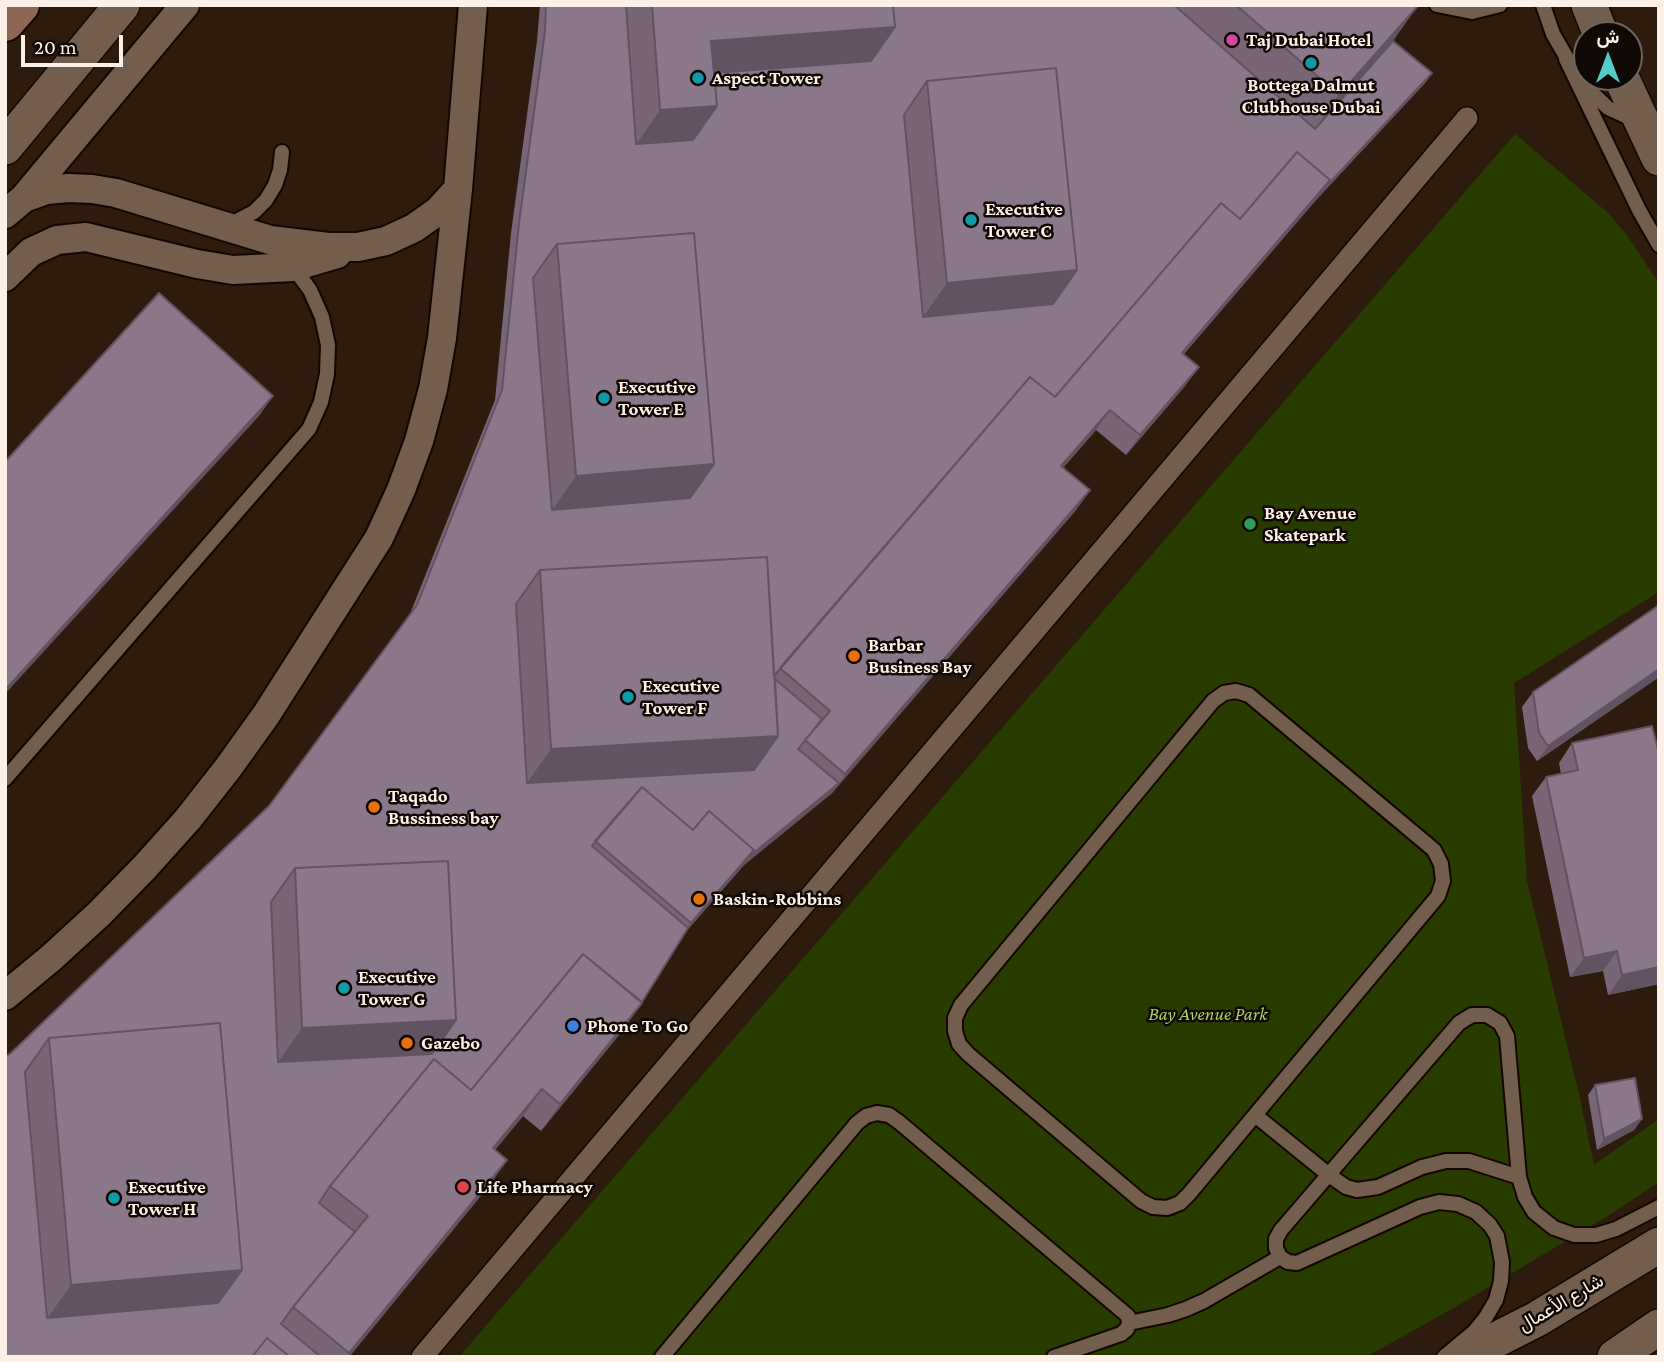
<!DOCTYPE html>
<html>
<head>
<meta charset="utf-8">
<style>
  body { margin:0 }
  #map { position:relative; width:1664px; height:1362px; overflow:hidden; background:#2d1c0d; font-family:"Crimson Pro",Vazirmatn,serif }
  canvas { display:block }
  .frame { position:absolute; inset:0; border:7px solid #fdf0e6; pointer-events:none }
  .north { position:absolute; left:1573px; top:21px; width:70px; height:70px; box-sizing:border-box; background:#100804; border:2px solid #6f655e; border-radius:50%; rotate:0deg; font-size:19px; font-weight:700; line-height:28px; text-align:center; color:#fdf0e6 }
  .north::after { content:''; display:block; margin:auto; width:24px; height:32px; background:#53cdca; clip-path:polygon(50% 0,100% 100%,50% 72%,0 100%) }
  .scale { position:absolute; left:21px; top:35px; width:102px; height:32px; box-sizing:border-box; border:4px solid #fdf0e6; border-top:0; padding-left:9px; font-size:21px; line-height:24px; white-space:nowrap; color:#fdf0e6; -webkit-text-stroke:5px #100804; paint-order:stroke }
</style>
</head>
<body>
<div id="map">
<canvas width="1664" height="1362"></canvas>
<div class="frame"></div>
<div class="north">ش</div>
<div class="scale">20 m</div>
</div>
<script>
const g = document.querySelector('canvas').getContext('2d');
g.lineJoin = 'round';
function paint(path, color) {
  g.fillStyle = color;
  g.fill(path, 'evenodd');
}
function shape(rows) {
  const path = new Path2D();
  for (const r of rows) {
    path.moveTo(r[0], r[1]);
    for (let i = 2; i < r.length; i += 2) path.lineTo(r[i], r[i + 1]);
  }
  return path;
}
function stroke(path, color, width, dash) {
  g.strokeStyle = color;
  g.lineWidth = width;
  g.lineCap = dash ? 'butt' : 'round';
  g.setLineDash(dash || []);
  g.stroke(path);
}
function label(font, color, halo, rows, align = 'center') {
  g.font = font + ' "Crimson Pro",Vazirmatn,serif';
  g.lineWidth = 5;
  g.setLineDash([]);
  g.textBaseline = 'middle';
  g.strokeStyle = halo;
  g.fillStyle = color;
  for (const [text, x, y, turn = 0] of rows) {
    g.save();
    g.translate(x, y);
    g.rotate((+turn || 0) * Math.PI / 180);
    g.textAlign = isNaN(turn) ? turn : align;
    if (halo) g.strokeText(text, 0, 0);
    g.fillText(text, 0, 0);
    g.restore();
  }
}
const green = shape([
  [1515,134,1607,212,1626,234,1659,283,1659,592,1514,683,1527,881,1579,1094,1594,1165,1659,1119,1659,1182,1606,1217,1457,1306,1366,1357,459,1357]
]);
const service = shape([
  [1437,5,1472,12,1500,5],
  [1543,5,1553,34,1572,67],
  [1566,59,1639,210,1659,245],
  [1583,84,1608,108,1634,120],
  [229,225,254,212,266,200,275,185,280,170,282,152],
  [1236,691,1249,695,1434,850,1441,864,1443,881,1438,896,1189,1194,1180,1203,1167,1208,1153,1207,1141,1201,968,1054,959,1044,955,1031,955,1018,961,1005,1213,701,1224,693,1236,691],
  [5,779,309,429,321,402,327,374,328,345,322,317,310,290,293,267],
  [1255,1115,1329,1175,1346,1187,1357,1190,1378,1187,1422,1167,1446,1161,1469,1161,1519,1177],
  [1129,1323,1168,1315,1186,1309,1204,1301,1280,1257],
  [662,1357,857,1123,866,1116,877,1113,889,1115,899,1122,1128,1316,1129,1323,1127,1329,1121,1334,1054,1357],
  [1444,1357,1474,1332,1486,1317,1496,1300,1501,1281,1502,1262,1497,1236,1490,1225,1476,1212,1458,1204,1439,1202,1420,1207,1297,1263,1288,1262,1280,1257,1276,1248,1276,1239,1281,1230,1459,1023,1472,1015,1487,1015,1500,1023,1507,1036,1519,1177,1525,1197,1534,1212,1554,1228,1574,1235,1596,1235,1616,1229,1659,1207]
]);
const pedestrian = shape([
  [422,1357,1467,118]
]);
const minor = shape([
  [24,198,185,5],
  [5,214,24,198,46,190,69,188,92,189,116,193,270,240,328,247,358,247,386,241,414,228,438,211,458,189],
  [5,277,31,252,57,240,86,237,197,264,233,270,293,267,337,254],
  [5,996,51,958,99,914,144,868,188,819,228,768,266,715,379,538,401,490,419,441,433,389,442,338,458,189,473,5]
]);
const tertiary = shape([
  [1589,5,1601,35],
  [1621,77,1659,158],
  [5,147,122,5],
  [1462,1357,1537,1319,1659,1245],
  [1615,1357,1659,1327]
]);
const secondary = shape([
  [5,22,20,5]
]);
const wall = shape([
  [540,5,1415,5,1393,41,1432,73,1425,83,1316,200,1184,354,1185,386,1126,455,1096,430,1063,468,1090,490,1076,510,832,793,744,865,683,935,642,1002,642,1003,623,1030,541,1131,523,1116,495,1150,507,1160,488,1187,349,1357,5,1357,11,1053,269,806,410,614,495,400,511,233,537,41],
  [1659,605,1659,677,1537,761,1528,748,1522,707,1533,692],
  [1572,743,1659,754,1659,984,1608,995,1603,971,1570,977,1532,796,1546,777,1561,774,1559,763],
  [1595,1085,1642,1119,1634,1130,1597,1150,1588,1095]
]);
const shadedWall = shape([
  [1417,7,1386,51,1308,139,1339,95],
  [895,27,864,71,688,85,711,41],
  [1432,73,1425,83,1316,200,1323,190],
  [717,106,686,150,629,155,660,110],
  [1330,180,1316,200,1168,372,1182,353],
  [1077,270,1046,315,916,327,947,283],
  [1199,367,1185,386,1126,455,1140,435],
  [273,396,259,416,5,694,5,690],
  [1110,410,1096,430,1047,486,1061,466],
  [714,464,683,509,545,520,576,476],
  [1090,490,1076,510,832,793,744,865,680,938,691,923,754,850,839,783,845,774],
  [1659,669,1659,677,1537,761,1548,746],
  [778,736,747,780,520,793,551,749],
  [1617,951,1603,971,1570,977,1584,958],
  [1659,967,1659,984,1608,995,1622,975],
  [642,1003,623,1030,541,1131,560,1104],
  [456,1020,425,1064,271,1072,302,1028],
  [542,1089,523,1116,474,1175,493,1148],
  [1642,1119,1634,1130,1597,1150,1604,1139],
  [507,1160,488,1187,349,1357,346,1357],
  [242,1270,211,1314,40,1329,71,1285]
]);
const building = shape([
  [546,5,626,5,636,144,693,140,717,106,714,73,871,61,895,27,893,5,1174,5,1315,129,1393,41,1432,73,1323,190,1330,180,1297,152,1240,219,1221,203,1055,397,1030,377,774,676,767,557,540,570,516,604,527,783,754,770,778,736,775,679,822,719,798,749,839,783,751,855,754,850,709,811,693,830,642,787,592,846,688,928,642,1002,583,954,471,1090,434,1059,330,1186,319,1203,355,1232,293,1307,281,1324,321,1357,290,1357,267,1338,252,1357,5,1357,5,1057,11,1053,269,806,417,605,502,390,519,223,545,31,546,5],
  [1056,68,1077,270,1053,304,923,317,904,115,927,81,1056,68],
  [694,233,714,464,690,498,552,510,533,278,557,244,694,233],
  [448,861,456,1020,432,1054,278,1062,271,902,295,868,448,861],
  [220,1023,242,1270,218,1303,47,1318,25,1072,49,1038,220,1023],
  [652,5,893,5,895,27,711,41,717,106,660,110,652,5],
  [1236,5,1415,5,1417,7,1339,95,1236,5],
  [1056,68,1077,270,947,283,927,81,1056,68],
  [1297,152,1330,180,1182,353,1199,367,1140,435,1110,410,1061,466,1090,490,845,774,805,740,830,711,780,668,1030,377,1055,397,1221,203,1240,219,1297,152],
  [694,233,714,464,576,476,557,244,694,233],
  [159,293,273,396,5,690,5,462,159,293],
  [767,557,778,736,551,749,540,570,767,557],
  [1659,605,1659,669,1548,746,1539,733,1533,692,1659,605],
  [1652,726,1659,754,1659,967,1622,975,1617,951,1584,958,1546,777,1578,770,1572,743,1652,726],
  [642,787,693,830,709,811,754,850,691,923,595,841,642,787],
  [448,861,456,1020,302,1028,295,868,448,861],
  [583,954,642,1003,560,1104,542,1089,493,1148,507,1160,349,1353,293,1307,368,1216,330,1186,434,1059,471,1090,583,954],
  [220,1023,242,1270,71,1285,49,1038,220,1023],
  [1635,1078,1642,1119,1604,1139,1595,1085,1635,1078],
  [267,1338,290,1357,252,1357,267,1338]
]);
const markers = [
  [1232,40,7,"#d1479c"],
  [1311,63,7,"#0f9aa8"],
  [698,78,7,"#0f9aa8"],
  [971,220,7,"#0f9aa8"],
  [604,398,7,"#0f9aa8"],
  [1250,524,7,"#2e9e5b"],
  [854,656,7,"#e8710a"],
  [628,697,7,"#0f9aa8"],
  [374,807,7,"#e8710a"],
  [699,899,7,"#e8710a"],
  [344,988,7,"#0f9aa8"],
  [573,1026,7,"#3f7fe0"],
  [407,1043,7,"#e8710a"],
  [463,1187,7,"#e0444e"],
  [114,1198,7,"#0f9aa8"]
];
const poiNames = [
  ["Taj Dubai Hotel",1246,40],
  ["Aspect Tower",712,78],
  ["Bottega Dalmut",1311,85,"center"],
  ["Clubhouse Dubai",1311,107,"center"],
  ["Executive",985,209],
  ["Tower C",985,231],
  ["Executive",618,387],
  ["Tower E",618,409],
  ["Bay Avenue",1264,513],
  ["Skatepark",1264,535],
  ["Barbar",868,645],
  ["Business Bay",868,667],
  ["Executive",642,686],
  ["Tower F",642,708],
  ["Taqado",388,796],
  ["Bussiness bay",388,818],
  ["Baskin-Robbins",713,899],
  ["Executive",358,977],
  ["Tower G",358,999],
  ["Phone To Go",587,1026],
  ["Gazebo",421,1043],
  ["Executive",128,1187],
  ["Tower H",128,1209],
  ["Life Pharmacy",477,1187]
];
const parkNames = [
  ["Bay Avenue Park",1208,1014]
];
const streetNames = [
  ["شارع الأعمال",1561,1303,-30]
];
paint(green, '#293c00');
stroke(service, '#150600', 18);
stroke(pedestrian, '#150600', 24);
stroke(minor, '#150600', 32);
stroke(tertiary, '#150600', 38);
stroke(secondary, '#150600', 42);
stroke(service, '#735e4e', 14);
stroke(pedestrian, '#735e4e', 21);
stroke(minor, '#735e4e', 28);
stroke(tertiary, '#735e4e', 35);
stroke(secondary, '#8d6654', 38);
paint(wall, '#786677');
paint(shadedWall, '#615361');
paint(building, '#8b778a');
stroke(building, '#615361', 2);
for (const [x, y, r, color] of markers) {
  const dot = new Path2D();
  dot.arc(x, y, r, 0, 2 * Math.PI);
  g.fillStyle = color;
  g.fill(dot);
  stroke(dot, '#100804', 2.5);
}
label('bold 19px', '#fdf0e6', '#100804', poiNames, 'left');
label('italic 19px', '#a5d259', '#100804', parkNames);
label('19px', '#fdf0e6', '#100804', streetNames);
</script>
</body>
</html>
